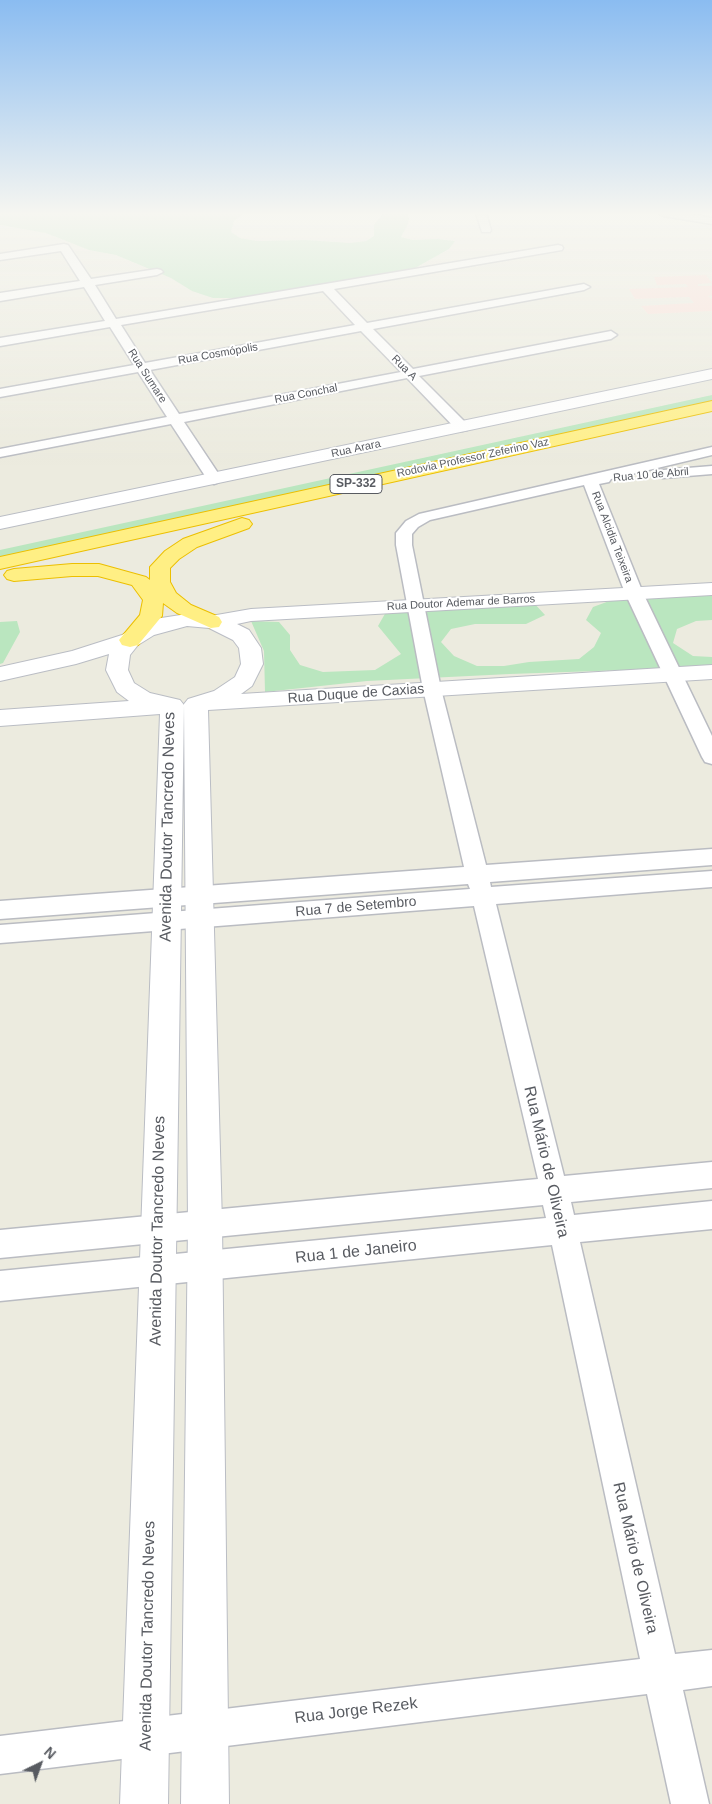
<!DOCTYPE html>
<html>
<head>
<meta charset="utf-8">
<style>
  body { margin:0 }
  #map { position:relative; width:712px; height:1804px; overflow:hidden; background:#ecebdf; font-family:Helvetica,sans-serif }
  canvas { display:block }
  .north { position:absolute; left:15px; top:1739px; width:50px; height:50px; -webkit-text-stroke:4px #fff; paint-order:stroke; rotate:42deg; font-size:14px; font-weight:700; line-height:20px; text-align:center; color:#585b61 }
  .north::after { content:''; display:block; margin:auto; width:18px; height:22px; background:#585b61; clip-path:polygon(50% 0,100% 100%,50% 72%,0 100%) }
</style>
</head>
<body>
<div id="map">
<canvas width="712" height="1804"></canvas>
<div class="north">N</div>
</div>
<script>
const g = document.querySelector('canvas').getContext('2d');
g.lineJoin = 'round';
function paint(path, color) {
  g.fillStyle = color;
  g.fill(path, 'evenodd');
}
function shape(rows) {
  const path = new Path2D();
  for (const r of rows) {
    path.moveTo(r[0], r[1]);
    for (let i = 2; i < r.length; i += 2) path.lineTo(r[i], r[i + 1]);
  }
  return path;
}
function stroke(path, color, width, dash) {
  g.strokeStyle = color;
  g.lineWidth = width;
  g.lineCap = dash ? 'butt' : 'round';
  g.setLineDash(dash || []);
  g.stroke(path);
}
function label(font, color, halo, rows, align = 'center') {
  g.font = font + ' Helvetica,sans-serif';
  g.lineWidth = 4;
  g.setLineDash([]);
  g.textBaseline = 'middle';
  g.strokeStyle = halo;
  g.fillStyle = color;
  for (const [text, x, y, turn = 0] of rows) {
    g.save();
    g.translate(x, y);
    g.rotate((+turn || 0) * Math.PI / 180);
    g.textAlign = isNaN(turn) ? turn : align;
    if (halo) g.strokeText(text, 0, 0);
    g.fillText(text, 0, 0);
    g.restore();
  }
}
const medical = shape([
  [706,275,712,283,698,284,698,286,712,286,712,295,708,296,712,299,712,311,648,314,641,306,694,303,689,297,635,299,629,289,688,287,686,284,657,285,654,277]
]);
const green = shape([
  [0,213,243,213,234,221,231,232,240,238,257,241,306,240,350,243,366,241,374,236,374,225,384,213,407,213,409,218,408,224,401,237,413,240,437,239,455,241,449,249,408,272,248,298,213,298,192,291,171,278,116,255,89,250,46,233,0,225],
  [712,395,712,401,0,557,0,550],
  [712,592,712,620,696,621,677,629,673,643,693,656,712,657,712,667,510,674,367,681,265,692,264,651,251,621,279,622,290,635,290,650,300,665,323,672,375,670,401,654,378,626,386,612,533,602,545,615,526,624,475,624,451,629,441,642,454,656,477,666,504,666,529,662,579,659,594,647,601,633,586,620,593,607,612,600],
  [17,621,20,632,3,663,0,664,0,622]
]);
const street = shape([
  [476,213,486,213,491,230,490,232,482,232,476,213],
  [659,213,682,213,712,218,712,224,664,216,659,213],
  [64,244,68,245,91,279,157,269,161,270,163,272,157,275,95,285,116,319,558,245,562,246,563,248,562,250,334,289,367,323,584,284,590,287,584,290,373,329,413,369,611,331,617,335,611,339,419,376,467,424,469,427,467,430,462,431,457,430,407,378,184,422,222,479,219,482,214,484,209,482,171,424,0,457,0,449,167,417,138,372,0,397,0,389,134,365,110,327,0,346,0,338,105,321,84,287,0,301,0,293,80,281,61,251,0,260,0,254,64,244],
  [323,291,355,325,145,363,121,325,323,291],
  [361,331,401,372,179,414,150,370,361,331],
  [712,447,712,455,611,479,609,482,599,484,643,593,712,736,712,764,705,762,702,757,625,593,584,485,430,520,418,527,412,534,412,545,441,689,486,865,712,849,712,865,490,882,491,887,712,871,712,887,496,904,564,1176,712,1162,712,1188,571,1202,574,1215,712,1201,712,1229,580,1242,675,1654,712,1650,712,1686,683,1690,709,1804,671,1804,647,1694,0,1774,0,1736,640,1659,552,1245,0,1301,0,1271,546,1218,543,1205,0,1258,0,1230,538,1179,474,906,0,943,0,925,470,889,468,884,0,919,0,901,464,867,423,689,396,545,396,533,406,521,419,514,712,447],
  [712,466,712,474,663,478,658,477,656,474,658,471,663,470,712,466]
]);
const secondary = shape([
  [712,369,712,379,0,529,0,517,712,369],
  [712,583,712,595,251,621,237,624,249,630,261,648,263,664,252,686,241,694,712,665,712,679,208,710,222,1224,229,1804,181,1804,188,1224,184,704,188,699,214,691,235,677,241,664,239,648,233,640,209,628,187,626,154,635,138,645,130,655,128,670,134,683,150,693,180,700,184,705,168,1804,120,1804,160,714,0,726,0,710,129,701,117,692,106,670,109,654,76,664,0,681,0,667,72,651,122,635,138,625,155,619,187,614,211,616,251,609,712,583]
]);
const highway = shape([
  [712,401,712,411,0,569,0,557,712,401],
  [242,518,249,520,252,524,249,528,197,547,179,559,170,568,170,582,176,593,191,605,219,617,222,622,219,627,211,628,177,613,163,603,162,616,138,645,130,647,122,645,119,640,140,615,143,600,132,585,98,576,72,576,14,581,7,579,4,575,7,571,14,569,72,564,99,564,146,577,150,580,150,567,165,551,183,539,242,518]
]);
const farStreetnames = [
  ["Rua Cosmópolis",218,354,-10],
  ["Rua A",404,368,45],
  ["Rua Sumare",147,376,57],
  ["Rua Conchal",306,394,-11],
  ["Rua Arara",356,449,-12],
  ["Rodovia Professor Zeferino Vaz",473,458,-12],
  ["Rua 10 de Abril",651,475,-5],
  ["Rua Alcidia Teixeira",612,537,69],
  ["Rua Doutor Ademar de Barros",461,603,-3]
];
const shields = [
  [356,484,52]
];
const shieldNames = [
  ["SP-332",356,484]
];
const streetNames = [
  ["Rua Duque de Caxias",356,694,-4],
  ["Rua 7 de Setembro",356,907,-5]
];
const nearStreetnames = [
  ["Avenida Doutor Tancredo Neves",168,827,-89],
  ["Rua Mário de Oliveira",546,1162,77],
  ["Avenida Doutor Tancredo Neves",158,1231,-89],
  ["Rua 1 de Janeiro",356,1252,-6],
  ["Rua Mário de Oliveira",635,1558,77],
  ["Avenida Doutor Tancredo Neves",148,1636,-89],
  ["Rua Jorge Rezek",356,1711,-7]
];
paint(medical, '#fce0d9');
paint(green, '#bae6bf');
stroke(street, '#babcc2', 3);
stroke(secondary, '#babdc4', 2);
stroke(highway, '#ecbf00', 2);
paint(street, '#fff');
paint(secondary, '#fff');
paint(highway, '#ffef84');
const sky = g.createLinearGradient(0, 0, 0, 465);
sky.addColorStop(0, '#8abcf1');
sky.addColorStop(0.46, '#f6f6f1');
sky.addColorStop(1, '#f6f6f100');
g.fillStyle = sky;
g.fillRect(0, 0, 712, 465);
label('11px', '#585b61', '#fff', farStreetnames);
for (const [x, y, w] of shields) {
  const box = new Path2D();
  box.roundRect(x - w / 2, y - 9.5, w, 19, 4);
  g.fillStyle = '#fff';
  g.fill(box);
  stroke(box, '#585b61', 1);
}
label('bold 12px', '#585b61', null, shieldNames);
label('14px', '#585b61', '#fff', streetNames);
label('16px', '#585b61', '#fff', nearStreetnames);
</script>
</body>
</html>
